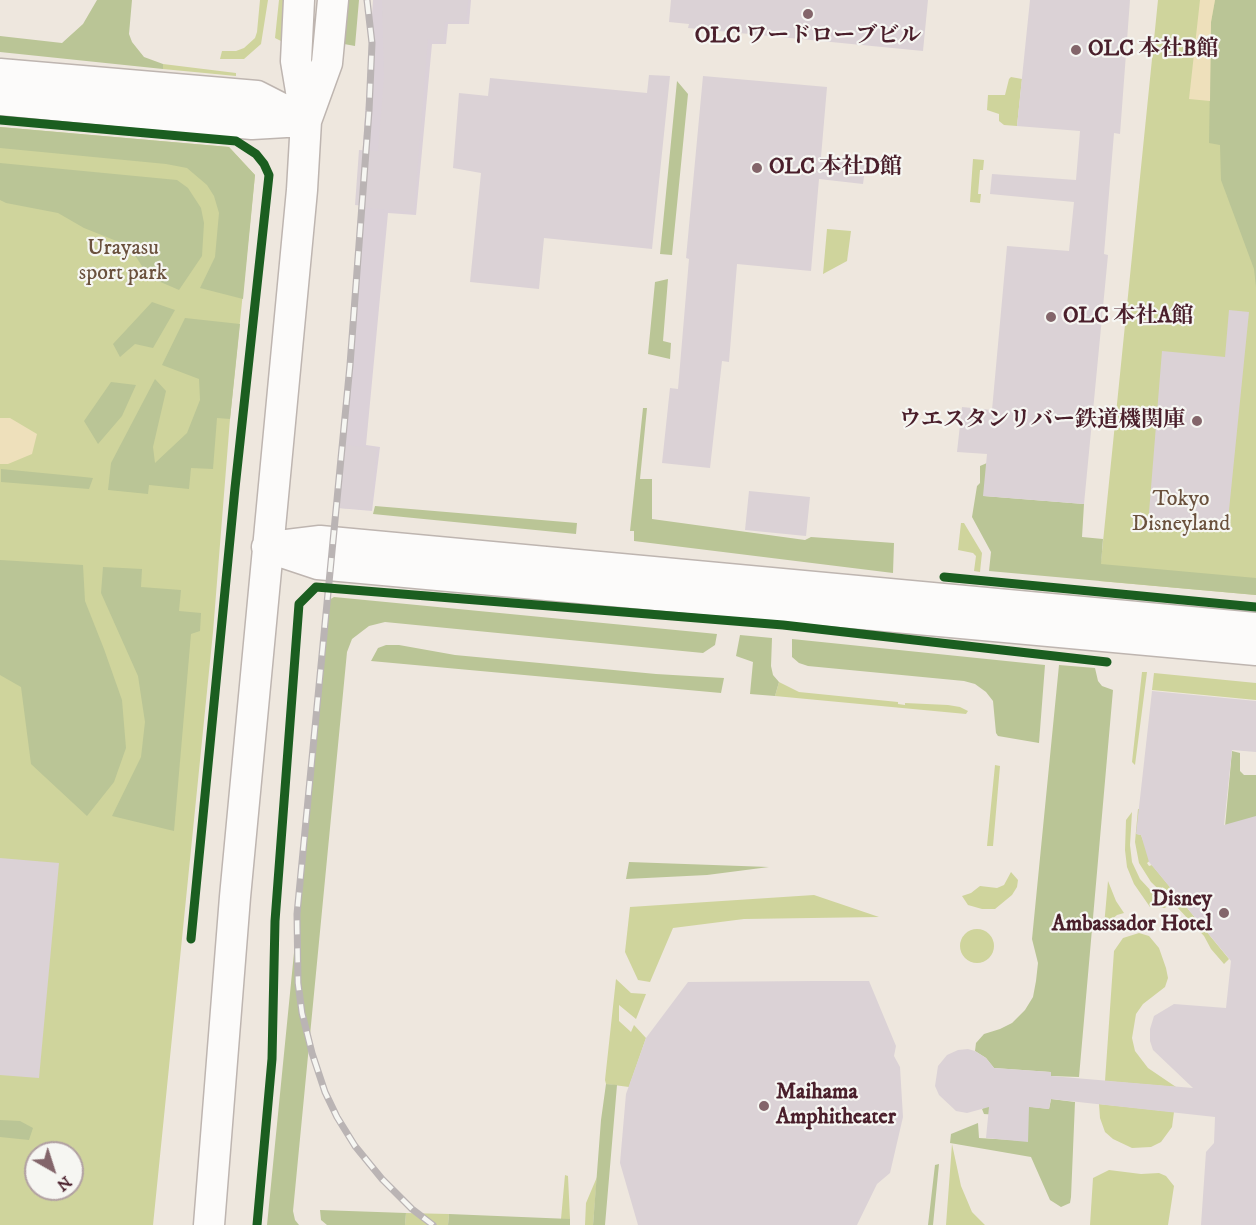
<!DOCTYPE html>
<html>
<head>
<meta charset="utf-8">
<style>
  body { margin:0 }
  #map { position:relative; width:1256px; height:1225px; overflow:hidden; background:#eee7de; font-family:"IM FELL DW Pica",serif }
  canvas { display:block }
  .north { position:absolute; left:24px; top:1141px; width:60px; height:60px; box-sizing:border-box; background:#f6f6f2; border:2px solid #b1a0a2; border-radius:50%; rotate:141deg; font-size:16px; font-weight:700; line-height:24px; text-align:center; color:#4a1f2b }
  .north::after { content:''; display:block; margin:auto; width:21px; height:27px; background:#83656a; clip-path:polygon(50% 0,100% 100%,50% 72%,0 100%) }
</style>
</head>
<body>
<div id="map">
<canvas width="1256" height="1225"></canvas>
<div class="north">N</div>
</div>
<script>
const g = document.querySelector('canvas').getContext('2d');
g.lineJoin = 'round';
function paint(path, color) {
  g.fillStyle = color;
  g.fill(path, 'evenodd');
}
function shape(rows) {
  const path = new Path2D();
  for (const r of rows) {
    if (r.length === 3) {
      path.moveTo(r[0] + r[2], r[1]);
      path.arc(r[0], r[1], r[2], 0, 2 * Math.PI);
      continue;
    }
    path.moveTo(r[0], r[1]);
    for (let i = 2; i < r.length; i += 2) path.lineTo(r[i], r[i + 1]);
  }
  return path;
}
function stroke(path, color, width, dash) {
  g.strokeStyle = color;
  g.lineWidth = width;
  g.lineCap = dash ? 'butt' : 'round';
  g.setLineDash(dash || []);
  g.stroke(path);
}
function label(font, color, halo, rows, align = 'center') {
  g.font = font + ' "IM FELL DW Pica","Noto Serif JP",serif';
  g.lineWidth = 4.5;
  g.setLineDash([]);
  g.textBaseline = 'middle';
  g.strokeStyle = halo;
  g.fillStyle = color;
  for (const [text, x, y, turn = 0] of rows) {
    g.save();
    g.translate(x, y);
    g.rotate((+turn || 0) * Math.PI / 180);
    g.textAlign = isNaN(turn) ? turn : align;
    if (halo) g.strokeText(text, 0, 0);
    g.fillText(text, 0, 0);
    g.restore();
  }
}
const industrial = shape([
  [373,0,471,0,469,24,448,24,446,44,432,44,416,215,388,213,366,445,380,447,372,511,338,508]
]);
const green = shape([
  [260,0,268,0,261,44,244,59,220,59,222,51,236,51,244,48,255,38,257,32],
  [279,0,286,0,285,43,275,38],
  [1158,0,1256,0,1256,595,1099,581],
  [163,64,236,73,236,76,163,69],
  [1011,77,1022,79,1017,126,1004,125,999,121,999,114,987,110,988,95,1005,95,1009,79],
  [0,127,229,147,255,175,230,419,213,632,153,1225,0,1225],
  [36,1153,72,1153,72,1189,36,1189],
  [973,159,984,160,983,170,980,170,978,194,981,194,980,203,970,202],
  [827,229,851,231,847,261,823,274],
  [961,523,964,523,982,553,980,572,974,571,976,556,973,553,958,550],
  [1142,672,1147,672,1135,765,1132,762],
  [1154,673,1256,683,1256,700,1152,690],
  [779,682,799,692,898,702,898,704,905,705,905,703,948,705,960,707,968,711,966,714,775,696],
  [995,765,1000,766,993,846,987,846],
  [1138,809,1140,809,1137,834,1141,835,1151,860,1147,863,1149,866,1152,865,1229,959,1224,964,1211,949,1204,936,1176,906,1151,882,1139,863,1135,842],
  [1132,812,1130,845,1132,862,1140,879,1166,907,1165,908,1150,907,1134,884,1127,867,1125,850,1126,820],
  [1011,872,1018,880,1017,887,1012,895,995,909,982,909,968,905,962,896,971,893,980,886,997,888,1004,885],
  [1108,881,1116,901,1124,913,1117,915,1104,926],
  [814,895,879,917,744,919,673,928,650,982,638,980,625,952,630,907],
  [977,946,17],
  [1139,933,1149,936,1159,948,1166,968,1168,978,1165,987,1143,1004,1136,1014,1132,1038,1135,1051,1148,1068,1176,1087,1105,1081,1114,951,1123,938],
  [616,979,631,993,646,994,636,1019,619,1005,619,1021,631,1032,634,1025,646,1038,629,1087,606,1084,605,1080],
  [1099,1104,1174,1112,1172,1127,1161,1142,1151,1147,1132,1148,1113,1139,1105,1132,1100,1118],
  [952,1144,961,1186,972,1212,985,1225,946,1225],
  [1109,1170,1141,1174,1159,1173,1166,1176,1174,1186,1168,1225,1090,1225,1093,1178],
  [565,1175,568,1176,570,1219,561,1219],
  [597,1177,593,1225,585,1225,586,1203],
  [406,1213,449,1214,448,1225,405,1225]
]);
const forest = shape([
  [97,0,132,0,129,34,132,42,144,57,163,64,163,69,0,52,0,36,62,43,83,24],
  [347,0,359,0,355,46,344,44],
  [1215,0,1256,0,1256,287,1254,269,1221,180,1220,145,1209,143,1211,22],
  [677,81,688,94,672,255,660,254],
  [0,127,229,147,255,175,243,299,200,288,215,257,219,213,214,196,207,185,187,168,166,164,0,148],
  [0,163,177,180,188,188,201,208,204,223,202,256,179,290,149,277,129,246,84,228,58,213,6,203,0,200],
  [668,279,663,341,671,343,670,359,648,354,655,282],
  [152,302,175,310,153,348,135,344,120,357,113,344],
  [185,318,240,324,230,419,217,418,213,469,191,468,189,489,149,485,148,494,108,490,111,463,155,379,166,391,153,447,155,463,187,433,200,400,199,379,162,365],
  [111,382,136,385,122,416,98,444,84,421],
  [643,408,647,408,640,479,652,479,652,519,805,540,811,537,894,543,893,573,634,541,634,531,630,531],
  [987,463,984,496,1084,504,1082,537,1103,539,1101,564,1256,578,1256,595,989,571,991,552,972,517,977,486,980,483,980,466],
  [1,469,84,477,93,478,89,489,1,482],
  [375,506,577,523,576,534,373,514],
  [0,560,83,565,85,601,104,649,122,700,126,748,114,782,87,816,31,764,21,687,0,675],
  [103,567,142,569,141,587,181,590,179,611,201,613,200,631,191,634,174,831,112,816,141,757,145,722,138,676,101,593],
  [334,597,717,634,715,645,703,653,385,622,369,626,352,639,347,652,293,1211,295,1220,299,1225,267,1225,329,600],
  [740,635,772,638,771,666,773,675,779,682,775,696,750,694,753,662,736,656],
  [792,639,1045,665,1039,743,998,736,996,733,993,701,986,692,975,684,964,681,808,666,799,663,792,657],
  [386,645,399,645,455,655,656,674,724,678,721,693,371,661,378,648],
  [1059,665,1095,668,1098,681,1102,686,1113,690,1079,1077,1051,1076,1050,1072,994,1068,986,1058,975,1051,976,1043,984,1034,1000,1029,1012,1023,1025,1010,1033,997,1036,981,1038,963,1032,939],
  [1232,751,1240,753,1240,771,1244,775,1256,775,1256,821,1225,827],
  [629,862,769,867,707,875,626,879],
  [606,1084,617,1085,605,1225,593,1225,601,1120],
  [1051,1099,1075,1102,1071,1197,1070,1203,1061,1207,1050,1200,1031,1157,950,1143,951,1134,978,1123,979,1138,1028,1141,1028,1117,984,1114,982,1109,991,1102,1049,1109],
  [0,1120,20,1121,33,1128,29,1140,0,1137],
  [939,1164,933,1225,928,1225,935,1165],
  [320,1210,406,1213,405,1225,327,1225,321,1220],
  [449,1214,570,1219,570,1225,448,1225]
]);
const sand = shape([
  [1200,0,1215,0,1211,22,1210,101,1189,99],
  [0,418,10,418,37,434,32,454,8,464,0,464]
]);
const building = shape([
  [382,0,468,0,466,21,445,22,443,43,428,39,414,212,366,208,366,206,355,205,359,150,378,151,384,77],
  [671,0,928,0,923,51,688,28,689,24,669,22],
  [1030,0,1130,0,1120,134,1114,133,1104,254,1108,255,1084,504,983,496,987,454,957,452,962,407,992,410,1007,246,1069,251,1074,202,990,194,992,174,1076,180,1080,131,1017,126],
  [649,75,670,76,652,249,544,238,539,289,470,282,481,173,453,168,459,93,488,96,490,78,647,93],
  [703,76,827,87,821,157,866,161,863,184,819,179,811,271,737,264,729,362,722,361,710,468,662,463,670,388,678,389,689,259,686,258],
  [1229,310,1249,312,1227,530,1195,528,1195,530,1148,525,1162,351,1225,357],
  [344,445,377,448,371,510,339,508],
  [749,491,810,497,806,536,745,530],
  [1152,691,1256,701,1256,752,1232,750,1224,825,1256,816,1256,1225,1201,1225,1206,1152,1214,1143,1215,1117,1051,1099,1049,1109,1029,1107,1028,1142,986,1138,989,1107,967,1113,956,1111,939,1095,935,1086,938,1066,947,1055,958,1050,968,1049,975,1051,986,1058,994,1068,1051,1072,1051,1076,1193,1088,1153,1050,1150,1041,1150,1029,1154,1016,1174,1004,1226,1008,1231,961,1149,862,1141,835,1136,834],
  [0,858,59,863,39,1078,0,1075],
  [813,981,869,981,896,1046,894,1056,900,1067,903,1117,890,1173,877,1184,857,1225,638,1225,620,1163,626,1094,646,1038,688,982]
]);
const secondary = shape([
  [0,74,257,96,306,121],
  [0,100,252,124,303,121],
  [306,121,327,63,333,0],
  [279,546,320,541,1256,628],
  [267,547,318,564,1256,650],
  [209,1225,235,897,302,190,306,121,296,61,299,0]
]);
const rail = shape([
  [367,0,372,43,369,111,350,365,297,914,298,983,302,1013,312,1053,325,1092,337,1117,355,1146,382,1179,412,1209,433,1225]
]);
const cycleway = shape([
  [0,120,236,141,256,154,264,164,269,175,235,488,191,939],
  [944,577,1256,607],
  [257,1225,272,1059,275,921,299,604,316,587,783,625,1107,662]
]);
const markers = [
  [808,14,6,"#83656a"],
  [1076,50,6,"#83656a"],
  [757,168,6,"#83656a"],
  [1051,317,6,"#83656a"],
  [1197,421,6,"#83656a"],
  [1224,913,6,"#83656a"],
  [764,1106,6,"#83656a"]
];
const poiNames = [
  ["OLC ワードローブビル",808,37,"center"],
  ["OLC 本社B館",1088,50],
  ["OLC 本社D館",769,168],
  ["OLC 本社A館",1063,317],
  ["ウエスタンリバー鉄道機関庫",1185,421,"right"],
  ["Disney",1212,900,"right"],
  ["Ambassador Hotel",1212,925,"right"],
  ["Maihama",776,1093],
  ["Amphitheater",776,1118]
];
const parkNames = [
  ["Urayasu",123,249],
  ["sport park",123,274],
  ["Tokyo",1181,500],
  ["Disneyland",1181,525]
];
paint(industrial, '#dbd1d8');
paint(green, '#cfd49c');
paint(forest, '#bac596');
paint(sand, '#eee0bb');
paint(building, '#dbd2d6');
stroke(secondary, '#beb5b0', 33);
stroke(secondary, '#fcfbfa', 30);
stroke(rail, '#bab4b4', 7);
stroke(rail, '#f6f6f2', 4.5, [14]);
stroke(cycleway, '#1b5e20', 9);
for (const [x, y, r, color] of markers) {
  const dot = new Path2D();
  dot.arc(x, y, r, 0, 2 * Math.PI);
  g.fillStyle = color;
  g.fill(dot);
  stroke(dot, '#f6f6f2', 2);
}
label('bold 22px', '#4a1f2b', '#f6f6f2', poiNames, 'left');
label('22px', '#6a513d', '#f6f6f2', parkNames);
</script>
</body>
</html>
